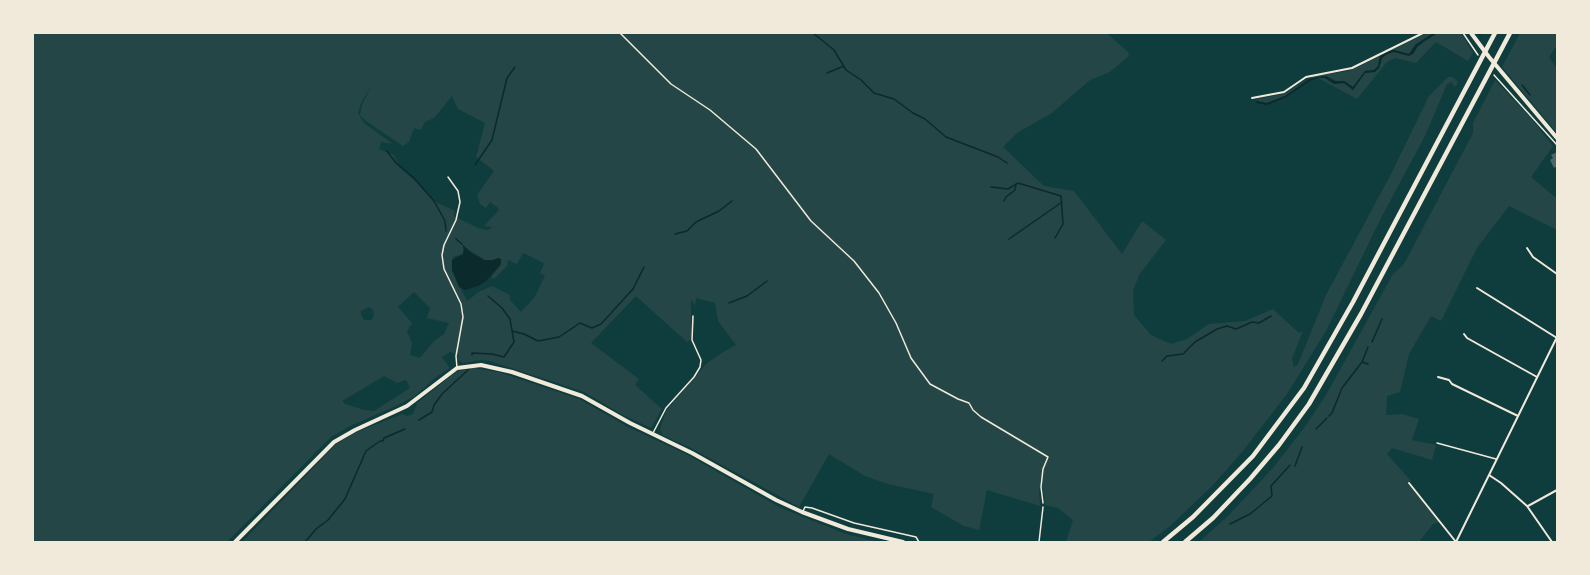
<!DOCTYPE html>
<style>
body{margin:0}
#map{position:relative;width:1590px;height:575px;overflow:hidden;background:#0f3d3e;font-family:Karla,sans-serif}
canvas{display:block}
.frame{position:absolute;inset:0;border:34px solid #f1e9da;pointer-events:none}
</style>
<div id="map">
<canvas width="1590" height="575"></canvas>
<div class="frame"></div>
</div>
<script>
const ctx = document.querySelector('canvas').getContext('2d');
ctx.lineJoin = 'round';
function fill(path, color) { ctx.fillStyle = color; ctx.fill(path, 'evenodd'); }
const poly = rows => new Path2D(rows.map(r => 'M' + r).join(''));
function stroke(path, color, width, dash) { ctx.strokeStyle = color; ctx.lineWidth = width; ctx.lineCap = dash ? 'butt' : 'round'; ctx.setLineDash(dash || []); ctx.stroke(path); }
const green = poly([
 [33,33,1107,33,1128,52,1129,56,1110,72,1090,80,1052,113,1017,133,1003,147,1044,186,1074,191,1122,254,1142,221,1166,240,1139,275,1133,291,1134,315,1151,335,1171,344,1187,339,1209,324,1245,321,1273,309,1299,333,1303,331,1292,358,1294,367,1298,364,1326,295,1391,174,1429,96,1448,77,1453,77,1458,82,1455,87,1451,82,1447,84,1425,136,1381,218,1326,331,1287,394,1243,451,1212,486,1170,526,1149,542,1066,542,1073,520,1058,508,1045,505,1043,488,1039,488,1040,506,987,490,979,530,964,526,931,507,934,494,888,484,865,476,829,454,799,507,691,448,662,435,660,429,666,411,706,364,723,352,736,345,718,321,715,303,696,298,695,306,691,299,691,339,687,342,636,296,591,343,639,379,635,385,662,409,651,428,625,416,584,392,490,361,481,360,463,363,457,359,459,355,450,352,442,357,450,368,436,377,415,396,396,406,350,426,331,437,227,542,33,542],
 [373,83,362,105,360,115,366,121,403,146,409,142,414,128,421,130,425,122,434,118,452,96,458,109,485,123,476,157,494,171,477,195,480,204,486,208,490,202,498,208,499,210,484,226,493,227,487,230,478,228,454,216,455,211,434,201,414,180,399,167,394,155,379,149,381,142,393,144,364,123,358,113,361,103],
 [463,246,485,260,493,260,501,265,491,277,494,279,507,266,508,260,517,264,523,253,542,262,544,264,540,273,545,276,534,298,521,312,510,300,510,295,492,286,480,291,467,301,452,270,453,257,463,254],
 [414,292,430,308,427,318,449,323,444,334,434,341,420,358,410,355,412,343,407,331,412,323,398,307],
 [369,307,373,310,374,316,371,320,364,320,361,315,361,311],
 [384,376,397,383,406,380,410,388,374,411,364,410,345,404,342,401],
 [1427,33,1433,33,1416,45,1412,53,1409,54,1394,50,1380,56,1378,66,1374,70,1365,71,1353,87,1344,81,1335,81,1326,76,1309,79,1285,96,1267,103,1262,104,1256,99,1284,94,1306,80,1315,76,1349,71],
 [1461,33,1473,53,1468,61,1436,42,1416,63,1395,58,1387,62,1357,99,1318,78,1325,78,1334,84,1344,83,1353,90,1365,73,1375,72,1379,68,1382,58,1387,54,1394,52,1413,54,1417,47,1436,34],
 [1520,33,1557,33,1557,45,1549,57,1557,69,1557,133,1502,67],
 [1495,80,1531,118,1553,146,1531,177,1555,197,1557,196,1557,230,1509,206,1477,248,1441,321,1431,316,1409,354,1400,392,1387,396,1386,415,1402,414,1419,419,1412,440,1436,445,1432,460,1392,448,1387,454,1411,481,1407,483,1439,522,1433,524,1419,542,1199,542,1229,515,1272,469,1304,428,1326,395,1393,274,1404,264,1473,133,1473,123],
 [473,368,498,372,579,399,630,428,686,454,781,508,846,534,878,542,242,542,336,444,357,432,402,414,407,416,413,414,417,403,452,375,459,371]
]);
const water = poly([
 [1433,33,1443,33,1436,34,1425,40,1417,47,1413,54,1409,56,1394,52,1387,54,1382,58,1379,68,1375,72,1365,73,1353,90,1344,83,1334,84,1325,78,1318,78,1310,81,1285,98,1267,105,1256,103,1257,101,1267,103,1285,96,1309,79,1318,77,1326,76,1335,81,1344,81,1353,87,1365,71,1374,70,1378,66,1380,56,1386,52,1394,50,1409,54,1415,45],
 [462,244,470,252,484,260,493,260,498,258,501,259,501,264,486,281,478,286,465,290,459,287,452,270,452,260,463,254,464,249]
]);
const stream = poly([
 [813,33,834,50,846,70,861,80,874,93,894,99,913,113,925,119,946,137,998,157,1007,163],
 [1479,33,1480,35],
 [827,73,844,66],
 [1522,85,1530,95],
 [387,151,396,163,414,178,434,201,445,221,446,231],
 [475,165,492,140,507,78,515,67],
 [1556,183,1557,182],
 [991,187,1008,189,1018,183,1061,196,1063,224,1055,238],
 [1004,201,1006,197,1015,190,1016,184],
 [675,234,687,231,696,222,719,211,732,201],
 [456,239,462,244],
 [1009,239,1062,202],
 [729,303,747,296,767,281],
 [512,331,524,334,538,341,559,337,580,323,592,328,601,324,633,289,644,267],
 [1372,342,1382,319],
 [472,355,472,353,492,354,504,357,514,342,510,319,502,308,488,296],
 [1162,361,1167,356,1183,354,1195,342,1217,329,1227,326,1236,329,1252,322,1259,323,1271,316],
 [1362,362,1368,364],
 [1329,416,1332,413,1342,388,1362,362,1368,347],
 [419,420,432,412,434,405,442,394,469,369],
 [1316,429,1327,418],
 [1295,466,1302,447],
 [1230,524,1250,514,1272,496,1271,486,1290,465],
 [305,542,316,529,328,520,345,499,366,451,380,441,383,441,384,438,405,429]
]);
const building = poly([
 [1557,152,1557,166,1554,168,1550,160,1553,158,1551,155]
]);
const path = poly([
 [620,33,671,84,710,110,756,149,811,221,854,261,879,293,896,323,911,358,930,384,958,399,969,403,973,410,981,417,1048,457,1043,469,1041,487,1043,503],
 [1463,33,1478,55],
 [1494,75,1557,145]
]);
const service = poly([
 [448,177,458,191,460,202,456,220,444,245,442,255,444,269,461,304,463,317,456,356,457,368],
 [653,433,666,408,694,377,700,367,701,360,692,340,693,316],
 [1437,443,1496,459],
 [803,511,805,507,812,508,854,523,916,537,919,542],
 [1039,542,1043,507]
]);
const minor = poly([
 [1252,98,1284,92,1306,77,1352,68,1423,33],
 [1527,248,1533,257,1557,274],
 [1477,288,1557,338],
 [1464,334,1467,338,1537,377],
 [1438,377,1449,380,1452,384,1518,416],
 [1489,475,1501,483,1527,506,1552,542],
 [1409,483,1456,542],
 [1528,506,1557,490],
 [1456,542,1557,337]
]);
const secondary = poly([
 [1471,33,1489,57,1557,138],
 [235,542,334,442,355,430,407,406,457,368,481,365,512,372,582,396,630,423,692,453,776,500,802,512,848,529,903,542]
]);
const motorway = poly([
 [1163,542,1193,517,1253,456,1304,388,1353,302,1495,33],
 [1185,542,1213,518,1250,479,1279,445,1309,404,1361,314,1510,33]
]);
fill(green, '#244646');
fill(water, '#0a2a2b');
stroke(stream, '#0a2a2b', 1.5);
fill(building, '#486865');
stroke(path, '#f1e9da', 1.5);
stroke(service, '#f1e9da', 1.5);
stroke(minor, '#f1e9da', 2);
stroke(secondary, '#f1e9da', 4);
stroke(motorway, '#f1e9da', 4.5);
</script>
